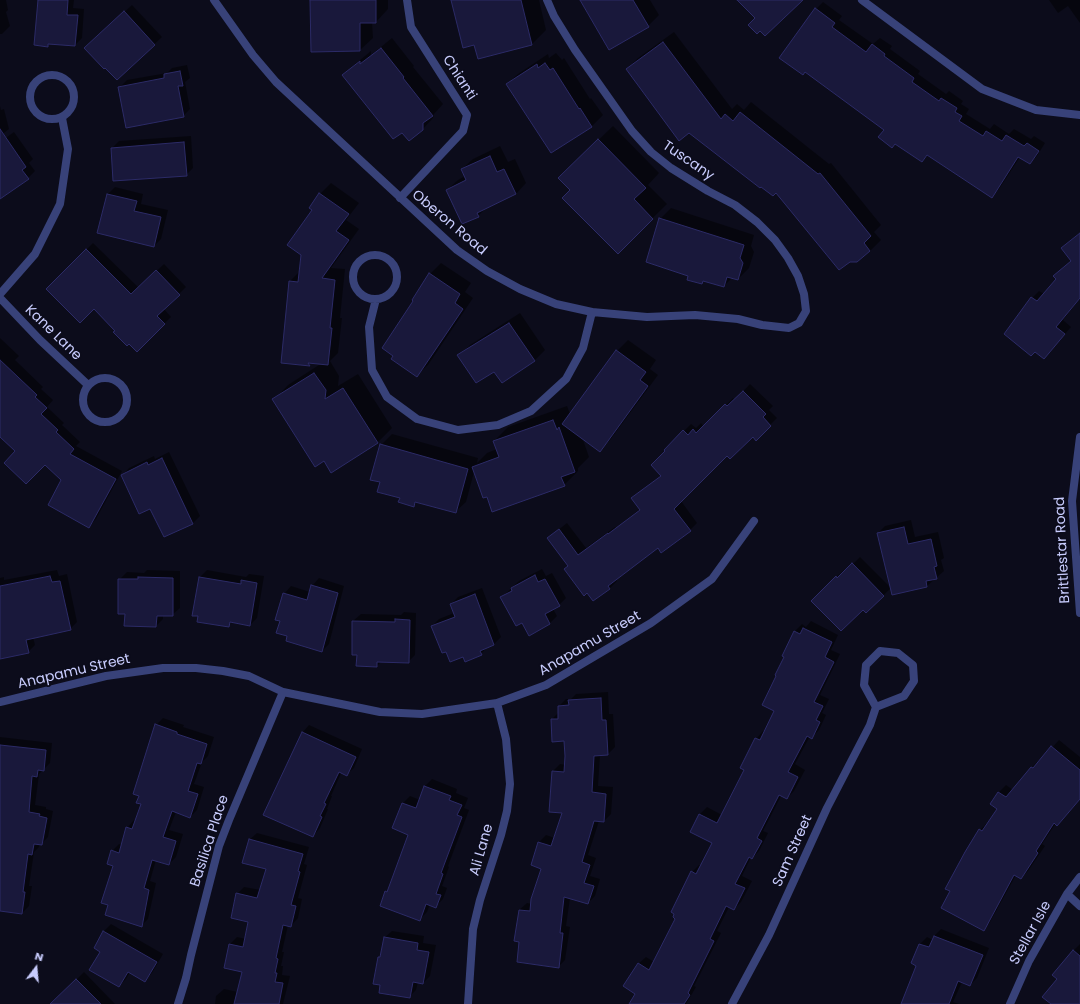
<!DOCTYPE html>
<style>
body{margin:0}
#map{position:relative;width:1080px;height:1004px;overflow:hidden;background:#0c0c1b;font-family:Poppins,sans-serif}
canvas{display:block}
.north{position:absolute;left:16px;top:948px;width:40px;height:40px;-webkit-text-stroke:3px #0c0c1b;paint-order:stroke;rotate:16deg;font-size:11px;font-weight:700;line-height:16px;text-align:center;color:#c8ccfd}
.north::after{content:'';display:block;margin:auto;width:14px;height:18px;background:#c8ccfd;clip-path:polygon(50% 0,100% 100%,50% 72%,0 100%)}
</style>
<div id="map">
<canvas width="1080" height="1004"></canvas>
<div class="north">N</div>
</div>
<script>
const ctx = document.querySelector('canvas').getContext('2d');
ctx.lineJoin = 'round';
function fill(path, color) { ctx.fillStyle = color; ctx.fill(path, 'evenodd'); }
const poly = rows => new Path2D(rows.map(r => 'M' + r).join(''));
function stroke(path, color, width, dash) { ctx.strokeStyle = color; ctx.lineWidth = width; ctx.lineCap = dash ? 'butt' : 'round'; ctx.setLineDash(dash || []); ctx.stroke(path); }
function write(font, color, halo, rows, align = 'center') {
  ctx.font = font + ' Poppins,sans-serif'; ctx.lineWidth = 3.5; ctx.setLineDash([]); ctx.textBaseline = 'middle'; ctx.strokeStyle = halo; ctx.fillStyle = color; for (const [text, x, y, turn = 0] of rows) {
    ctx.save(); ctx.translate(x, y); ctx.rotate((+turn || 0) * Math.PI / 180); ctx.textAlign = isNaN(turn) ? turn : align; if (halo) ctx.strokeText(text, 0, 0); ctx.fillText(text, 0, 0); ctx.restore();
  }
}
const shadow = poly([
 [0,0,6,0,8,10,6,12,10,26,2,34,0,34],
 [39,0,74,0,73,8,84,9,82,38,75,45,50,43,47,46],
 [311,0,388,0,388,9,376,22,372,22,373,38,360,50],
 [452,0,539,0,546,30,532,44,475,44],
 [581,0,650,0,659,15,648,26],
 [1049,0,1080,0,1080,23,1068,6,1058,13],
 [823,2,842,16,839,20,873,44,880,38,892,46,890,49,920,71,918,74,946,94,949,91,963,101,961,104,969,109,966,114,990,129,994,124,1009,134,1014,129,1031,139,1034,136,1045,143,1037,156,1030,163,1020,157,999,189,992,196,928,155,922,161,885,129,816,9],
 [132,5,162,37,117,79,93,41],
 [674,32,732,109,737,104,744,110,751,102,829,164,831,163,881,225,874,232,881,240,870,251,857,261,777,192,627,69,638,58],
 [392,38,414,66,413,67,443,104,434,114,433,118,422,130,402,131,343,75,354,65,371,51,371,55],
 [556,53,562,60,564,58,590,99,591,98,603,115,592,126,551,152,507,84,518,74,548,54,549,58],
 [187,65,190,78,185,82,190,109,183,116,120,87,127,80,167,73,172,68],
 [0,106,1,110,4,109,9,129,0,136],
 [613,126,659,173,648,185,667,204,618,252,571,190,559,178],
 [14,132,33,159,29,163,35,171,28,178,0,198,0,142],
 [191,136,193,168,186,175,112,148,119,141],
 [500,146,508,162,515,159,526,183,516,194,487,207,478,216,447,190,458,180,465,176,462,169,473,159],
 [331,183,359,203,346,220,359,229,331,268,345,269,340,318,342,318,338,353,330,361,339,376,338,386,358,374,392,428,377,443,324,460,274,400,288,385,322,363,312,362,309,365,282,362,290,281,300,271,313,210,310,207,320,194],
 [115,187,143,194,141,204,168,210,161,239,154,246,107,195],
 [671,208,754,235,751,246,754,252,749,268,738,279,732,278,724,286,704,280,701,283,689,275,660,219],
 [1080,233,1080,300,1079,299,1063,320,1071,327,1044,358,1035,351,1005,334,1032,298,1039,291,1044,294,1057,279,1054,276,1072,260,1070,242],
 [93,243,139,288,164,264,186,287,164,309,171,317,137,351,94,307,47,289],
 [441,263,471,283,465,292,473,298,428,365,417,375,415,301,413,300,430,274],
 [520,313,545,350,534,361,494,370,459,356,470,345],
 [0,338,19,356,15,360,43,387,41,389,53,400,47,407,64,423,62,425,80,442,76,446,122,471,96,519,89,526,62,480,45,463,17,451,0,436],
 [628,340,656,360,650,369,658,375,610,440,600,450,582,437,589,457,578,468,578,471,564,485,487,496,474,472,466,502,455,512,417,502,413,506,381,482,381,445,392,434,478,458,477,463,487,453,497,449,494,441,508,427,567,406,570,414,617,351],
 [750,384,773,406,769,410,777,418,756,439,753,435,727,454,681,501,697,523,690,530,658,547,615,579,617,581,610,588,594,600,565,569,569,565,548,538,567,523,586,548,615,527,616,528,640,509,632,499,662,475,666,451,665,450,691,424,696,428,701,423,704,427,733,398,735,400],
 [169,452,200,516,193,523,164,536,150,508,122,476,129,468,154,456,155,459],
 [911,520,915,537,938,532,944,558,941,560,944,571,927,586,878,533,885,526],
 [860,557,891,588,866,612,863,608,812,601,844,570,845,572],
 [542,569,546,576,552,573,566,598,559,605,553,609,557,616,550,623,522,621,501,598,519,581],
 [57,570,59,576,67,574,77,622,70,629,33,637,35,645,28,652,0,658,0,578,4,577,4,580],
 [147,570,180,571,180,608,172,615,163,615,163,619,156,626,126,613,119,580,127,572,144,573],
 [207,570,246,577,249,574,264,576,257,618,250,625,233,622,228,626,200,577],
 [319,578,344,586,329,644,322,651,289,635,281,621,284,594,291,586,310,592,312,586],
 [482,588,501,637,494,644,488,646,481,654,464,656,432,626,439,619,454,613,451,604,458,597],
 [404,612,416,613,415,655,408,662,381,662,377,666,358,654,353,621,361,614,401,615],
 [811,621,838,635,831,650,840,654,820,695,829,699,822,713,826,715,819,730,812,737,810,736,795,764,805,770,794,791,787,798,781,796,763,831,768,833,759,851,752,858,751,857,742,876,752,881,741,902,734,909,729,907,717,931,721,933,694,986,696,987,686,1004,631,1004,637,994,638,964,646,957,654,962,676,918,692,872,699,865,701,866,713,842,691,831,700,814,707,807,722,815,746,770,756,739,763,731,765,732,776,711,785,656,795,631,802,624,806,627],
 [608,692,609,714,613,714,615,747,608,754,600,755,598,786,613,787,611,814,604,821,599,821,588,855,596,858,590,876,600,879,595,896,588,903,570,898,566,926,570,927,565,960,558,967,521,941,519,910,527,903,532,904,542,868,532,865,539,842,546,835,555,838,563,812,553,771,560,764,566,765,565,740,552,719,559,712,559,706,566,699,571,699,576,694],
 [163,718,184,725,183,727,214,737,208,756,202,762,194,784,204,787,197,810,190,817,176,812,169,830,183,834,176,857,169,864,156,860,150,881,156,883,148,919,141,926,109,904,114,865,112,851,119,844,122,845,127,828,134,820,136,821,142,804,156,725],
 [309,725,362,749,354,768,346,775,341,773,331,796,332,796,327,809,328,809,320,828,313,836,302,733],
 [0,737,52,743,50,763,39,774,35,805,46,807,46,809,53,811,48,837,41,844,40,844,39,847,34,852,29,886,32,886,29,906,22,913,0,910],
 [1059,740,1080,757,1080,798,1064,818,1057,825,1056,823,1042,844,1045,846,1028,871,1021,878,1016,875,990,922,983,930,980,830,987,823,988,824,998,808,991,804,999,792,1006,785,1013,790,1032,767,1039,760,1040,761],
 [432,779,457,789,456,793,468,798,464,808,469,810,448,866,449,867,442,886,447,888,443,899,436,906,430,904,427,912,420,919,386,892,389,889,409,834,393,828,403,803,410,796,420,800,425,786],
 [257,833,309,847,304,864,307,865,298,898,302,899,298,918,291,926,288,925,282,952,284,952,281,966,283,966,282,975,290,976,283,1004,215,1004,216,996,224,989,238,992,243,971,230,944,237,937,246,939,250,921,237,894,244,887,261,890,267,869,249,840],
 [111,924,163,954,152,973,145,980,130,972,126,979,119,986,101,951,95,948,104,931],
 [941,929,989,948,977,978,970,985,962,982,953,1002,959,1004,902,1004,918,965,912,963,920,944,927,937,933,940,934,936],
 [392,931,424,936,423,943,436,945,430,976,423,983,418,982,416,990,409,997,381,984,379,957,381,955,384,938],
 [1080,944,1080,1004,1052,1004,1058,979,1073,951],
 [84,972,115,1004,59,1004,58,998]
]);
const building = poly([
 [38,0,68,0,67,15,78,15,75,46,48,44,48,47,34,45,38,0],
 [310,0,376,0,376,23,360,23,360,51,311,52,310,0],
 [451,0,521,0,532,45,478,59,474,45,463,48,451,0],
 [580,0,633,0,649,27,609,50,580,0],
 [737,0,803,0,765,36,760,31,757,34,748,25,755,18,737,0],
 [815,8,835,23,832,27,866,52,872,44,885,54,884,56,914,78,912,82,939,101,941,98,957,108,955,112,962,116,959,121,983,136,986,131,1002,141,1006,135,1024,146,1027,143,1039,151,1030,164,1018,157,992,198,927,155,922,162,895,144,892,148,878,137,884,130,805,72,803,75,779,58,815,8],
 [124,11,155,45,117,80,105,68,104,69,84,48,124,11],
 [663,42,721,119,725,114,733,121,740,112,818,174,820,173,871,236,864,243,870,251,857,262,850,262,839,270,776,193,773,196,761,187,760,188,689,133,679,141,626,69,663,42],
 [381,48,404,77,403,78,433,116,423,123,423,130,409,141,402,133,393,139,342,75,360,61,360,64,381,48],
 [545,63,550,70,553,68,579,109,580,108,592,127,551,153,506,84,537,64,538,68,545,63],
 [180,71,183,86,178,86,184,117,126,128,118,87,164,78,164,74,180,71],
 [0,129,26,167,22,170,29,179,0,199,0,129],
 [598,139,646,188,634,199,653,219,618,254,562,198,570,190,558,178,598,139],
 [184,142,187,176,113,181,111,148,184,142],
 [490,156,497,172,504,169,516,194,477,213,479,217,462,224,446,190,466,180,461,169,490,156],
 [319,193,349,214,336,231,349,240,322,278,335,280,330,328,332,328,328,365,308,363,310,366,281,363,289,281,298,282,301,255,287,245,312,210,309,208,319,193],
 [107,194,137,201,134,211,161,217,154,247,97,233,107,194],
 [659,218,744,245,740,258,743,263,738,280,727,277,724,287,703,281,702,284,687,280,688,276,646,262,659,218],
 [1080,233,1080,298,1056,327,1065,334,1044,359,1035,352,1031,356,1004,334,1031,297,1037,301,1056,279,1053,276,1071,261,1061,248,1080,233],
 [86,249,131,294,156,270,180,295,157,316,165,324,137,352,129,344,127,346,113,332,115,331,94,309,80,323,46,289,86,249],
 [429,273,460,294,455,303,463,309,417,377,391,359,393,356,382,348,413,301,412,300,429,273],
 [509,323,535,361,502,383,494,372,476,383,457,355,509,323],
 [616,350,646,372,640,380,648,386,600,452,562,424,616,350],
 [0,360,37,395,35,397,47,408,41,414,58,430,56,432,74,449,70,454,116,479,89,528,48,505,61,480,45,465,26,484,4,463,15,451,0,437,0,360],
 [314,373,326,390,325,399,343,388,378,443,331,473,324,461,315,467,272,399,314,373],
 [743,391,766,414,763,417,771,426,756,441,753,437,730,459,727,456,674,509,691,531,661,553,658,548,608,586,610,589,593,601,587,593,584,596,564,569,568,566,547,538,559,529,578,555,608,533,608,534,640,510,631,498,661,476,651,465,665,451,664,450,683,430,688,435,693,429,696,433,725,404,727,406,743,391],
 [553,420,557,430,559,427,575,472,561,477,565,486,492,512,487,497,483,498,472,467,499,457,493,441,553,420],
 [380,444,468,469,456,513,415,502,414,507,398,502,400,498,377,492,380,482,370,480,380,444],
 [162,458,193,524,164,537,150,509,139,514,121,475,147,462,148,465,162,458],
 [904,527,908,544,931,539,937,566,934,567,937,579,926,581,927,587,892,595,877,533,904,527],
 [852,563,884,596,866,613,863,610,841,631,811,601,836,576,837,578,852,563],
 [535,575,538,582,545,579,560,606,545,614,550,624,529,636,522,623,516,626,500,597,512,591,511,588,535,575],
 [50,576,52,582,60,581,71,630,26,640,29,653,0,659,0,586,50,576],
 [138,577,173,578,173,616,157,616,156,627,124,626,125,614,118,614,118,579,138,579,138,577],
 [199,577,241,584,241,580,257,583,250,626,230,622,229,627,197,622,198,616,192,616,199,577],
 [311,585,338,593,322,652,286,641,287,636,276,633,280,621,275,620,283,593,307,600,311,585],
 [475,594,494,645,480,651,482,655,465,662,463,657,450,662,446,652,442,653,431,626,455,617,450,604,475,594],
 [395,619,410,620,409,663,377,662,377,667,356,666,357,655,352,655,352,621,395,622,395,619],
 [803,628,832,642,825,657,834,662,814,702,823,706,816,720,820,722,812,739,807,736,788,772,798,777,787,799,779,795,757,838,762,841,752,859,749,857,735,884,745,888,734,910,726,906,710,939,714,941,688,993,690,995,684,1004,629,1004,635,994,623,986,638,963,649,970,675,919,673,917,674,914,671,912,691,871,696,874,712,843,690,832,699,814,717,823,744,770,740,768,755,738,760,740,774,711,762,705,776,676,775,675,784,657,782,656,794,631,800,634,803,628],
 [601,698,602,720,606,720,608,755,594,756,592,792,606,794,604,822,594,821,582,862,590,865,584,883,594,886,588,904,564,897,560,933,563,933,559,968,517,962,519,942,514,941,519,910,530,911,531,899,541,869,531,865,538,842,551,846,562,813,549,812,552,771,564,772,565,756,564,741,552,742,551,719,558,719,558,706,569,705,568,700,601,698],
 [155,724,177,732,177,734,207,744,201,764,197,763,188,791,198,794,190,818,172,811,163,837,176,841,169,865,152,860,144,888,149,890,142,927,105,915,108,905,101,903,113,866,107,864,111,850,119,853,126,827,132,829,141,804,136,803,139,796,133,794,155,724],
 [302,732,356,757,347,776,339,772,324,803,326,804,320,816,322,817,313,837,263,815,302,732],
 [0,745,46,750,44,771,38,770,37,777,32,776,29,812,40,814,39,816,47,818,42,845,34,844,32,855,28,854,23,892,25,892,22,914,0,911,0,745],
 [1051,746,1080,770,1080,799,1057,826,1054,823,1036,851,1038,853,1021,879,1014,875,984,931,941,908,950,891,945,889,965,852,979,829,982,831,997,809,990,804,998,792,1006,797,1031,767,1033,768,1051,746],
 [424,786,451,796,449,800,462,805,457,815,462,817,441,873,443,874,436,894,441,895,436,908,426,904,420,921,380,906,385,891,387,892,408,835,392,828,402,803,416,808,424,786],
 [249,839,303,854,298,871,300,872,291,905,296,906,291,927,283,925,276,958,278,959,275,973,277,973,275,982,283,983,279,1004,234,1004,242,972,224,968,229,944,243,947,248,922,231,918,236,893,257,898,266,869,242,863,249,839],
 [103,931,157,962,145,982,128,972,119,987,89,970,100,952,94,948,103,931],
 [934,936,983,955,970,986,958,981,949,1004,901,1004,916,966,911,963,919,944,929,947,934,936],
 [384,937,418,943,417,950,429,952,423,984,413,982,410,998,379,993,380,985,373,984,378,957,380,957,384,937],
 [1073,950,1080,956,1080,1004,1051,1004,1042,997,1057,979,1052,975,1073,950],
 [76,979,101,1004,50,1004,76,979]
]);
const minor = poly([
 [214,0,253,55,276,82,457,250,487,271,520,289,556,304,592,312,647,317,695,315,738,319,762,325,789,328,799,323,806,311,804,294,798,276,788,258,775,240,757,222,735,205,708,191,671,168,651,152,632,131,575,50,554,16,547,0],
 [862,0,982,89,1036,110,1080,115],
 '30 97a22 22 0 1 1 44 0a22 22 0 1 1-44 0Z',
 [400,198,463,131,467,115,411,27,407,0],
 '353 277a22 22 0 1 1 44 0a22 22 0 1 1-44 0Z',
 [0,294,35,254,60,204,68,149,62,118],
 [0,298,40,340,88,385],
 [376,299,369,327,372,370,387,397,417,419,458,430,498,425,531,411,566,379,583,348,592,312],
 '83 400a22 22 0 1 1 44 0a22 22 0 1 1-44 0Z',
 [1080,437,1072,501,1080,613],
 [0,702,106,676,163,668,196,668,223,671,249,676,283,692,380,712,422,714,497,703,546,685,651,623,712,579,754,521],
 [1067,894,1080,906],
 [178,1004,186,978,191,955,219,846,229,820,283,692],
 [468,1004,473,929,480,900,501,835,507,811,510,784,506,739,497,703],
 [732,1004,769,935,827,808,870,725,876,707,864,685,866,665,880,651,898,653,913,665,914,681,904,696,876,707],
 [1010,1004,1029,961,1067,894,1080,877]
]);
const streetNames = [
 ["Chianti",459,78,57],
 ["Tuscany",688,161,34],
 ["Oberon Road",449,223,40],
 ["Kane Lane",53,333,44],
 ["Brittlestar Road",1063,550,-93],
 ["Anapamu Street",590,644,-30],
 ["Anapamu Street",74,672,-13],
 ["Basilica Place",210,841,-72],
 ["Ali Lane",482,850,-74],
 ["Sam Street",793,851,-66],
 ["Stellar Isle",1031,933,-61]
];
fill(shadow, '#0007');
fill(building, '#19183b');
stroke(building, '#2c2b67', 1);
stroke(minor, '#384279', 8);
write('14px', '#c8ccfd', '#0c0c1b', streetNames);
</script>
